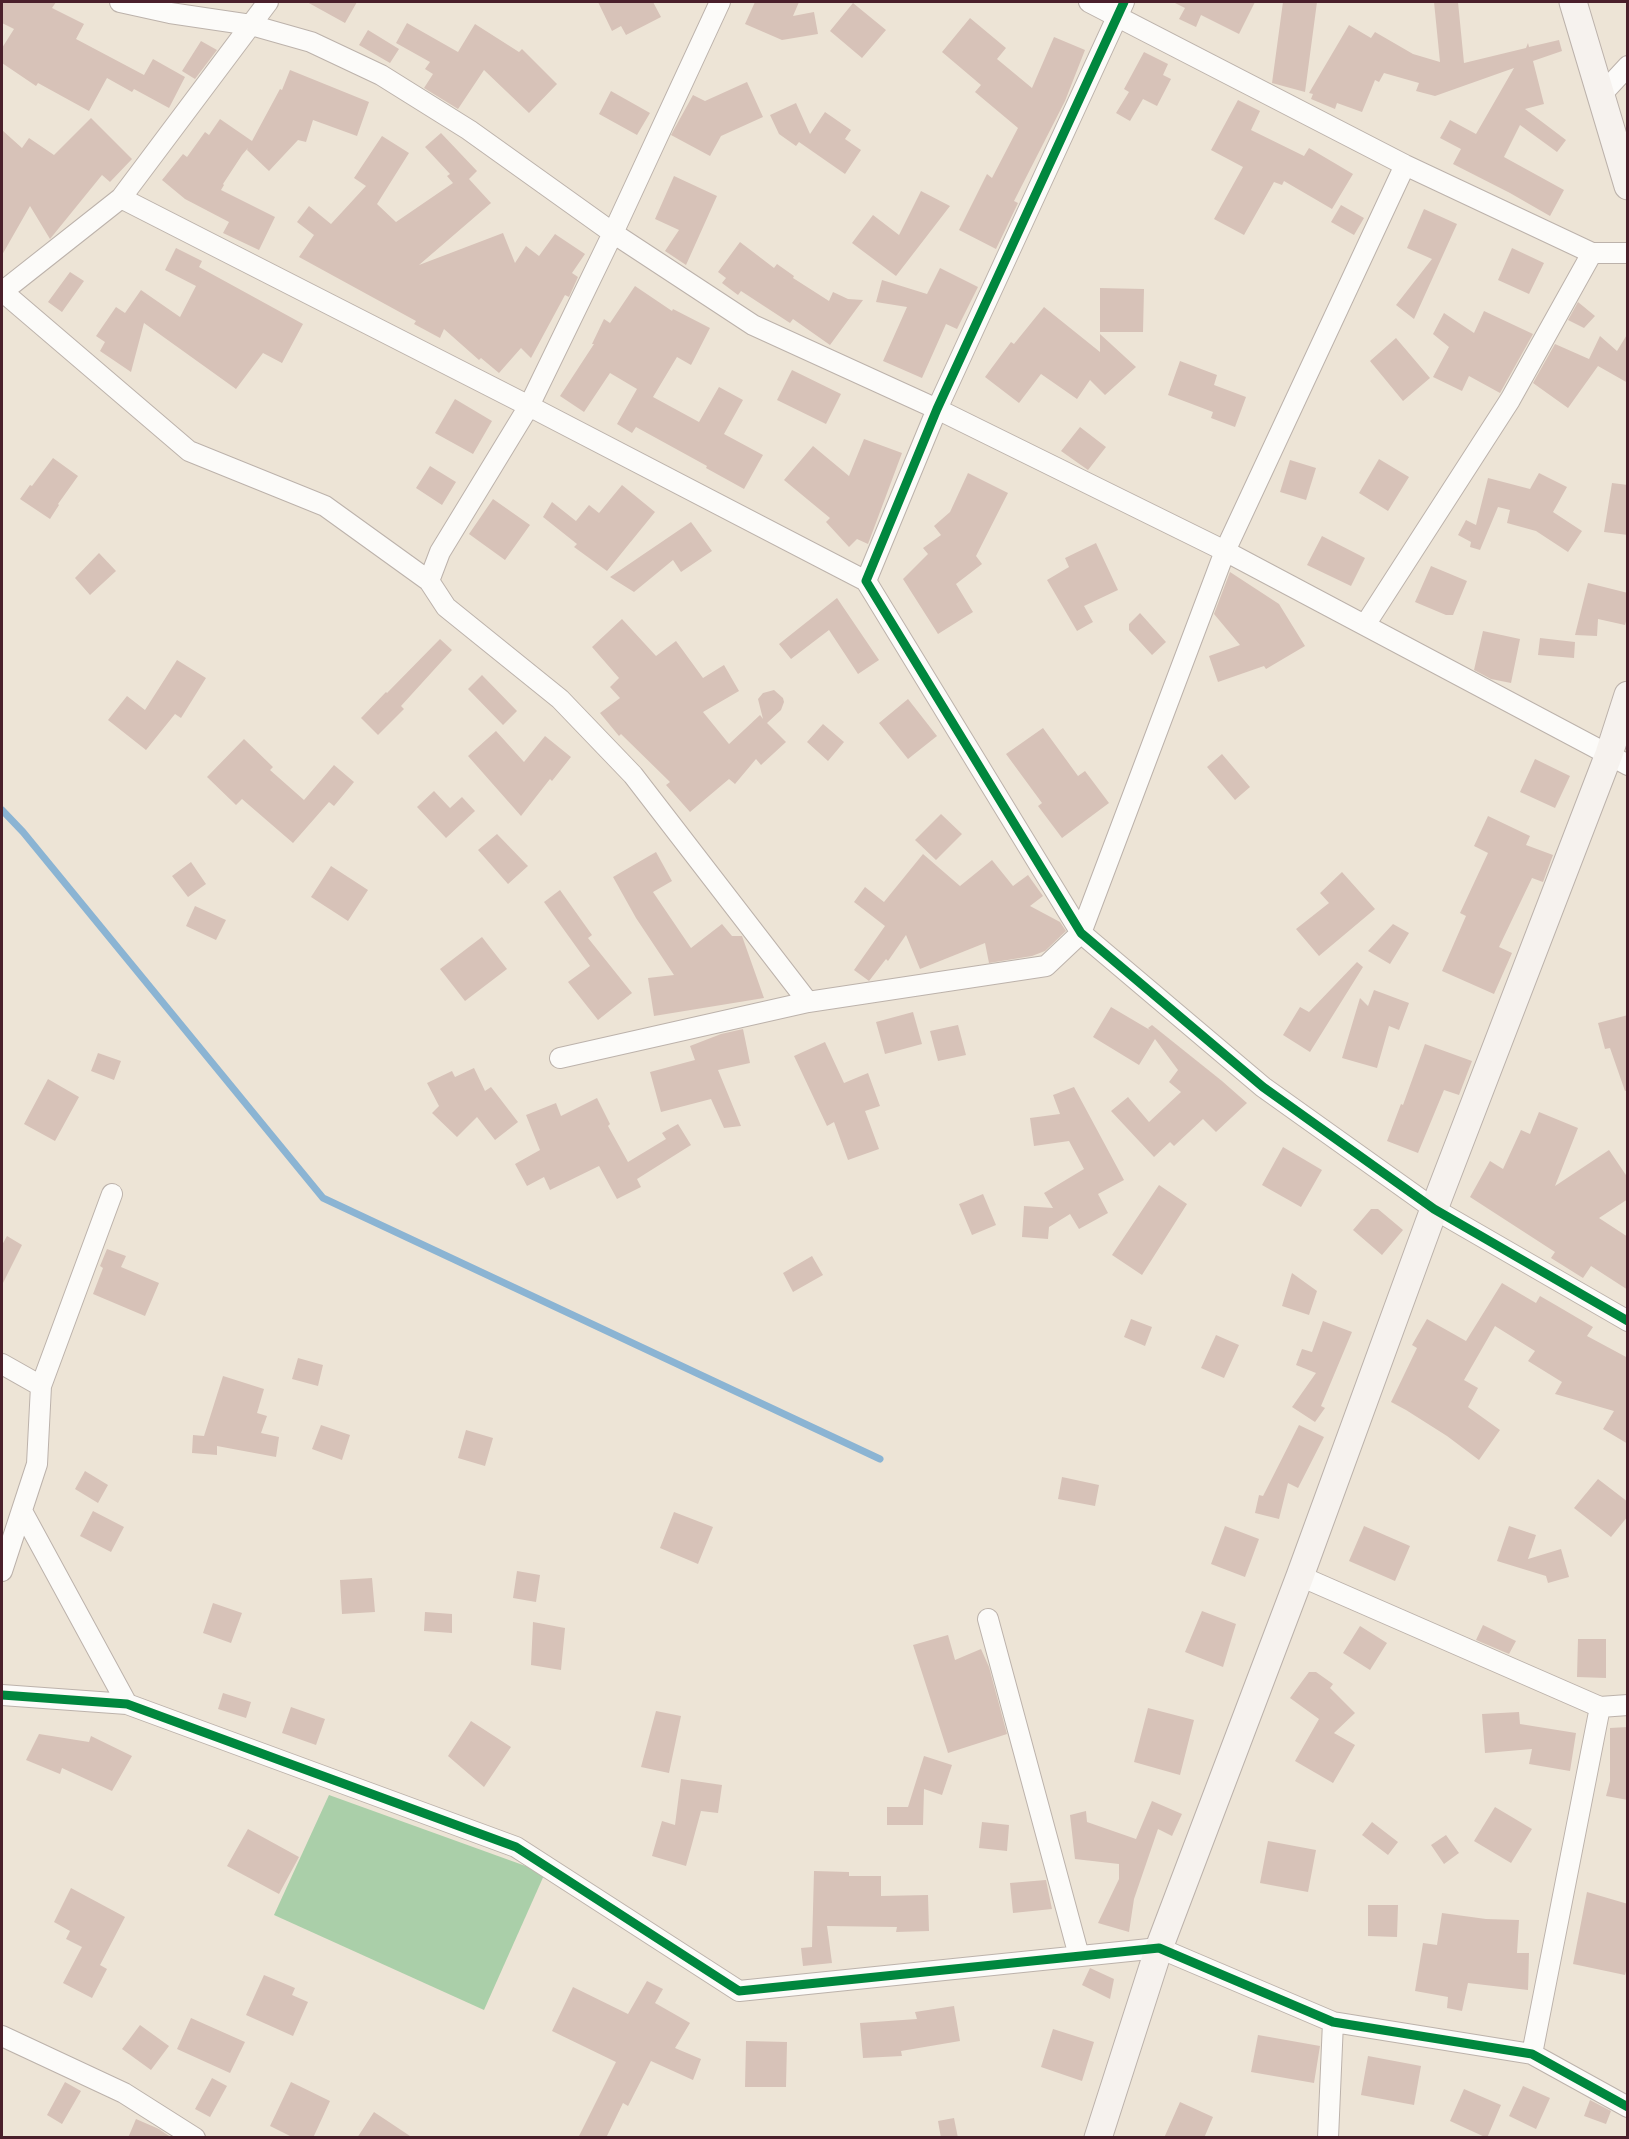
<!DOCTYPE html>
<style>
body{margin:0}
#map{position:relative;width:1629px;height:2139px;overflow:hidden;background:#ede4d6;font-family:Delius,sans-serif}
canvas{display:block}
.frame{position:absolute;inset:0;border:3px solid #4a1f2b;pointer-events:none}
</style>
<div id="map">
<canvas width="1629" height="2139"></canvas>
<div class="frame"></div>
</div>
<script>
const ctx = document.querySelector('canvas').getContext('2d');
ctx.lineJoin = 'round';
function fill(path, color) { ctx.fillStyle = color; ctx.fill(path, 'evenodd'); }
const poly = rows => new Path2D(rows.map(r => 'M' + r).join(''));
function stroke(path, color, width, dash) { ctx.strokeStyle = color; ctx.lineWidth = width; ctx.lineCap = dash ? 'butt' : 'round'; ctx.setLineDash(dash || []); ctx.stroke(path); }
const forest = poly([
 [329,1795,545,1873,484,2010,274,1915]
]);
const stream = poly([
 [2,810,23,832,323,1198,880,1459]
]);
const building = poly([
 [2,2,56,2,52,8,84,24,76,39,144,75,153,59,185,77,169,108,134,89,132,92,107,78,89,111,38,83,36,86,2,63,2,48,14,29,2,23],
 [307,2,357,2,345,23],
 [598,2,653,2,661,17,626,35,621,26,612,31],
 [755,2,799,2,793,16,814,12,818,34,782,40,745,24],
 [1173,2,1255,2,1239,34,1201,15,1196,27,1179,19,1185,8],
 [1283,2,1317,2,1305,92,1272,83],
 [1434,2,1458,2,1464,63,1526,48,1528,43,1529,47,1559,40,1562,51,1533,61,1544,104,1525,109,1566,140,1557,152,1520,125,1504,157,1564,190,1550,216,1510,193,1453,164,1461,149,1440,138,1450,120,1476,134,1514,68,1435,96,1416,91,1419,83,1384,73,1379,82,1375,80,1362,112,1337,103,1335,109,1311,99,1313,94,1309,93,1349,25,1371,38,1375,32,1413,54,1440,62],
 [853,3,886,30,862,58,830,31],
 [970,18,1006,48,997,59,1032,88,1054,37,1085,50,1065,101,1014,201,1018,203,996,249,959,230,987,174,992,178,1018,128,975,92,981,85,942,52],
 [407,23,458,52,475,24,519,52,522,49,557,84,529,113,484,70,458,109,424,88,433,74,425,69,430,62,396,43],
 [368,30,399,49,390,63,359,45],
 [201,41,217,50,195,79,182,71],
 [1144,52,1168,64,1163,75,1171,79,1157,106,1143,99,1130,121,1116,113,1129,92,1124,89],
 [290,70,369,102,357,136,313,120,306,142,298,140,269,171,247,150,248,148,242,155,223,184,224,185,221,190,275,217,259,250,223,233,229,222,185,199,162,180,183,154,187,157,205,132,209,135,220,119,252,141,280,89,282,90],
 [747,82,763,117,721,136,710,156,671,135,693,95,705,101],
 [611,91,650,113,637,135,599,114],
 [1238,100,1260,111,1251,130,1304,156,1309,148,1353,174,1332,209,1284,181,1282,185,1274,182,1244,235,1214,219,1243,167,1211,150],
 [796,103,810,134,825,112,851,130,845,139,861,150,845,174,799,142,796,146,779,134,770,115],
 [91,118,132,159,110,182,102,175,50,239,30,206,2,255,2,130,22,148,29,138,54,155],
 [441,133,477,171,469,179,491,203,419,265,503,233,515,263,526,246,539,256,555,234,585,254,572,273,578,277,569,297,565,295,531,358,521,348,499,373,481,358,479,360,444,329,440,338,414,324,416,321,299,257,314,235,297,222,309,206,331,224,366,186,354,178,382,136,409,153,377,204,396,222,453,183,447,176,450,174,425,147],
 [674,176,717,196,686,265,665,251,679,230,655,219],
 [921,191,950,206,896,276,852,243,873,215,899,235],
 [1341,205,1364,218,1354,235,1331,222],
 [1424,209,1457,224,1414,319,1396,305,1432,259,1407,248],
 [740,242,774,268,777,264,794,276,793,278,829,301,833,292,848,299,863,300,830,345,793,319,790,323,741,291,738,295,722,283,726,278,718,272],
 [176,248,202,261,199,267,303,324,282,363,263,353,236,389,144,323,131,372,100,351,105,342,96,336,116,307,125,313,141,290,180,317,196,286,165,270],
 [1512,248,1544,263,1529,294,1498,280],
 [940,268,978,287,957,329,946,324,922,378,883,361,907,307,876,302,882,280,927,294],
 [70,272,84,281,62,312,48,302],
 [635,286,672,311,673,309,710,328,691,365,677,357,653,397,699,422,719,387,743,400,724,434,763,455,744,489,706,468,707,466,636,427,632,433,617,424,637,389,610,373,584,412,560,396,594,344,592,344,604,319,610,323],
 [1100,288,1144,289,1143,332,1100,332],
 [1578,302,1595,316,1584,328,1568,320],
 [1044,307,1100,352,1100,334,1136,367,1105,395,1090,380,1077,399,1041,374,1019,403,985,377,1011,342,1014,344],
 [1484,311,1533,334,1500,393,1469,376,1462,391,1433,377,1449,347,1433,334,1444,313,1474,333],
 [1628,333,1628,383,1598,366,1568,408,1533,383,1555,344,1589,359,1600,336,1617,351],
 [1396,338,1430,378,1403,401,1370,361],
 [1180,361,1217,375,1214,385,1246,397,1235,427,1211,418,1213,412,1168,395],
 [792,370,841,394,826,424,777,400],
 [455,399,492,421,473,454,435,433],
 [1080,427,1106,447,1088,470,1061,451],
 [864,439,902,453,868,544,857,539,849,547,826,522,830,518,784,480,813,446,849,476],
 [53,458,78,476,58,504,59,505,50,519,20,499,30,485,32,486],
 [1379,459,1409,477,1388,511,1359,493],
 [1290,460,1316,468,1306,500,1280,492],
 [430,466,456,482,442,505,416,488],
 [968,473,1008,493,976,556,982,564,956,584,973,612,938,634,903,579,928,554,923,548,941,535,934,526,950,512],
 [1539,473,1567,487,1553,512,1582,531,1568,552,1536,531,1507,523,1510,510,1498,507,1480,550,1470,547,1471,542,1458,535,1466,520,1476,525,1488,478,1530,489],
 [1612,483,1628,485,1628,535,1604,532],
 [622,485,655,512,607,571,574,547,577,544,543,517,552,502,576,521,589,505,599,513],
 [493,499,530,525,505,560,469,534],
 [691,522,712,551,681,572,673,560,634,592,610,577],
 [1322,536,1365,558,1351,586,1307,565],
 [1096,543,1118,590,1084,606,1093,622,1077,631,1047,580,1069,567,1065,558],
 [99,553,116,571,90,595,75,578],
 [1431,566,1467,581,1453,615,1446,615,1415,602],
 [1230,572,1279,604,1305,646,1266,669,1264,666,1218,682,1209,656,1240,645,1214,614],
 [1588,583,1628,593,1628,614,1625,625,1598,619,1597,636,1575,635],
 [837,598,879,660,858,674,829,630,791,659,779,644],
 [1140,613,1166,642,1152,655,1129,630,1129,624],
 [622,619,656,656,676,641,703,678,724,665,739,691,703,712,729,744,760,715,763,719,758,699,763,693,774,690,783,698,784,702,781,710,767,723,786,742,761,765,756,759,735,784,729,779,690,812,666,785,670,782,621,734,619,736,600,713,620,698,610,687,619,678,592,647],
 [1483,631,1520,639,1511,683,1491,679,1474,670],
 [1540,638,1575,642,1574,658,1538,655],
 [440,639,452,650,401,706,404,709,378,735,361,718,386,692,387,693],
 [177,660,206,678,181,718,175,714,146,750,108,720,127,696,145,710],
 [482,675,517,711,503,725,468,689],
 [908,699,937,736,908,759,879,723],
 [823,724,844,742,828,761,807,742],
 [1043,728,1078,776,1085,771,1109,803,1062,838,1038,806,1042,803,1006,754],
 [496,731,524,762,545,736,571,757,552,781,550,779,521,816,468,756],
 [244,739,273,767,270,770,304,800,334,765,354,782,334,806,329,802,293,843,242,799,236,805,207,777],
 [1222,754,1250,787,1235,800,1207,767],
 [1535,759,1570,776,1555,808,1520,792],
 [434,791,450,808,462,797,475,811,446,838,417,807],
 [941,814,962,834,936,860,915,840],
 [1488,816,1530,836,1526,845,1553,855,1543,882,1532,878,1499,947,1512,953,1494,994,1442,971,1466,916,1460,913,1488,853,1474,846],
 [497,834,528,866,508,884,478,850],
 [656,852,672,881,653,892,691,948,722,924,732,936,742,936,764,998,654,1016,648,978,674,975,636,918,613,877],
 [923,854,960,886,992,860,1013,886,1028,875,1043,896,1030,906,1060,922,1066,931,1045,951,1032,956,989,963,985,943,920,969,906,935,888,961,886,959,869,981,854,970,885,926,854,902,865,887,884,902],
 [191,862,206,884,188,897,172,876],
 [331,866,368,890,348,921,311,897],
 [1342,872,1375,909,1319,956,1296,929,1329,903,1320,893],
 [560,890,592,935,588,938,632,993,598,1020,568,982,590,966,544,902],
 [195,906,226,920,216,940,186,926],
 [1393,924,1409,933,1390,964,1368,951],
 [482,937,507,969,465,1001,440,969],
 [1357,962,1363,967,1310,1052,1283,1035,1300,1007,1309,1012],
 [1374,990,1409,1003,1399,1030,1389,1026,1377,1068,1342,1058,1360,998,1368,1006],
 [1111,1007,1150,1030,1148,1028,1152,1025,1222,1081,1247,1103,1216,1132,1203,1119,1174,1146,1170,1142,1154,1157,1111,1111,1128,1097,1149,1122,1181,1092,1169,1082,1178,1070,1155,1039,1139,1065,1093,1037],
 [913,1012,922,1044,885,1054,876,1022],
 [1628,1015,1628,1090,1625,1091,1610,1048,1605,1049,1598,1023],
 [958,1025,966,1055,938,1061,930,1031],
 [743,1029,750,1063,718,1070,741,1126,724,1128,711,1099,661,1112,650,1072,695,1060,690,1046,721,1034],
 [825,1042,844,1083,868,1073,880,1106,865,1111,879,1149,848,1160,834,1122,827,1126,794,1056],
 [1425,1044,1472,1061,1459,1095,1444,1090,1418,1153,1387,1141,1401,1104,1403,1105],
 [98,1053,121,1061,114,1080,91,1071],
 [474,1068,485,1091,491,1087,518,1122,495,1140,477,1117,457,1137,432,1113,439,1106,427,1083,452,1071,455,1077],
 [48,1079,79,1097,55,1141,24,1124],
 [1074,1087,1124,1180,1098,1194,1108,1213,1079,1229,1070,1214,1049,1227,1048,1239,1022,1237,1024,1206,1053,1208,1044,1193,1084,1169,1069,1141,1034,1146,1030,1118,1060,1114,1053,1095],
 [597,1098,610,1124,608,1126,628,1162,666,1139,662,1133,678,1124,691,1145,637,1179,641,1187,617,1199,599,1166,550,1190,544,1177,527,1186,515,1164,540,1150,526,1115,556,1103,561,1116],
 [1539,1112,1578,1128,1555,1186,1609,1150,1628,1178,1628,1199,1599,1218,1628,1237,1628,1290,1591,1266,1583,1278,1551,1258,1555,1252,1470,1197,1490,1161,1503,1169,1521,1130,1530,1134],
 [1283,1147,1322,1170,1301,1207,1262,1185],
 [1159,1185,1187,1204,1142,1275,1112,1255],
 [983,1194,996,1225,972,1235,959,1204],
 [1371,1209,1378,1209,1403,1230,1382,1255,1353,1230],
 [7,1236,22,1245,2,1285,2,1245],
 [107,1249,126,1256,121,1267,159,1283,145,1316,93,1294,103,1268,100,1266],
 [812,1256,823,1275,793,1292,783,1273],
 [1292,1273,1317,1291,1309,1315,1282,1306],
 [1502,1283,1536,1303,1540,1296,1559,1307,1593,1327,1587,1336,1628,1358,1628,1444,1603,1429,1614,1411,1555,1394,1562,1382,1528,1361,1535,1351,1495,1326,1464,1380,1478,1388,1468,1407,1500,1430,1479,1460,1447,1436,1406,1410,1391,1402,1417,1348,1412,1345,1427,1319,1466,1341],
 [1131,1319,1152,1327,1145,1346,1124,1337],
 [1323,1321,1352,1332,1321,1406,1325,1408,1315,1422,1292,1407,1316,1373,1296,1365,1302,1349,1312,1352],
 [1216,1335,1239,1345,1224,1378,1201,1368],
 [298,1358,323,1365,318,1386,292,1379],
 [223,1376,264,1389,257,1413,267,1416,261,1433,279,1437,276,1457,217,1446,217,1455,192,1453,193,1435,204,1436],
 [321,1425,350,1435,342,1460,312,1449],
 [1299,1425,1324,1437,1298,1488,1288,1483,1279,1519,1255,1513,1259,1495,1263,1496],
 [466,1430,493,1438,485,1466,458,1458],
 [85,1471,108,1485,98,1503,75,1489],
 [1062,1477,1099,1485,1095,1506,1058,1499],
 [1598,1479,1628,1502,1628,1516,1611,1537,1574,1508],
 [93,1511,124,1527,111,1552,80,1536],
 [674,1512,713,1527,698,1564,660,1548],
 [1225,1526,1259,1539,1245,1577,1211,1564],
 [1364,1526,1410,1546,1395,1581,1349,1561],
 [1509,1526,1536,1535,1528,1559,1561,1549,1569,1577,1548,1583,1546,1576,1497,1561],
 [517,1571,540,1575,536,1602,513,1598],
 [372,1578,375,1612,342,1614,340,1580],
 [213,1603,242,1613,231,1643,203,1633],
 [1202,1611,1236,1624,1223,1667,1185,1652],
 [425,1612,452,1614,452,1633,424,1631],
 [533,1622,565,1628,561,1670,531,1665],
 [1483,1625,1516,1641,1509,1654,1476,1640],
 [1360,1626,1387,1643,1370,1670,1343,1653],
 [948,1635,955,1660,981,1649,989,1667,1007,1734,948,1753,913,1645],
 [1578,1639,1606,1639,1606,1678,1577,1677],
 [1309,1672,1316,1672,1333,1684,1330,1688,1355,1713,1334,1733,1355,1745,1333,1783,1295,1761,1319,1719,1290,1698],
 [223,1693,251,1702,246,1718,218,1709],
 [291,1707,325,1719,316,1745,282,1733],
 [1148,1708,1194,1720,1180,1775,1134,1762],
 [656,1711,681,1716,669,1773,641,1767],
 [1519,1712,1520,1724,1576,1733,1570,1771,1529,1764,1532,1749,1485,1753,1482,1714],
 [471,1721,511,1747,484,1787,448,1756],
 [1628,1727,1628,1800,1606,1796,1610,1781,1610,1728],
 [39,1734,89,1742,91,1736,132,1756,112,1791,62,1768,60,1774,26,1760],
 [924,1756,952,1765,942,1795,924,1789,923,1825,887,1825,887,1807,908,1807],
 [681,1779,722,1785,718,1813,701,1811,686,1866,652,1856,662,1821,675,1825],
 [1152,1801,1182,1814,1172,1836,1158,1829,1134,1899,1129,1932,1098,1923,1119,1879,1119,1864,1075,1859,1070,1815,1086,1811,1087,1822,1136,1839],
 [1495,1807,1532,1829,1511,1863,1474,1841],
 [982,1822,1009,1825,1007,1851,979,1848],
 [1372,1822,1398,1842,1388,1855,1362,1835],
 [248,1829,299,1857,279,1894,227,1866],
 [1446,1835,1459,1853,1444,1864,1431,1845],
 [1268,1841,1316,1850,1308,1892,1260,1883],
 [814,1871,849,1872,849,1876,881,1876,881,1896,928,1895,929,1931,896,1932,897,1927,827,1926,832,1963,803,1966,801,1948,812,1947],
 [1046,1880,1052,1909,1013,1913,1010,1883],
 [71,1888,125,1917,100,1965,107,1969,92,1998,63,1983,82,1947,66,1939,70,1931,54,1922],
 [1587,1892,1628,1904,1628,1963,1625,1975,1573,1964],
 [1368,1905,1398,1905,1397,1937,1368,1936],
 [1442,1913,1486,1919,1519,1920,1517,1953,1529,1953,1528,1990,1468,1983,1462,2011,1447,2008,1448,1997,1415,1991,1423,1943,1437,1945],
 [1090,1968,1114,1979,1110,1999,1082,1985],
 [264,1975,295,1988,292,1995,308,2002,293,2036,246,2015],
 [647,1981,663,1989,655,2003,690,2023,675,2048,701,2059,693,2080,651,2061,628,2106,623,2103,606,2138,578,2138,616,2062,552,2031,573,1987,628,2014],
 [954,2006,960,2041,901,2051,902,2056,863,2058,860,2023,917,2019,915,2012],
 [191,2018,245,2042,230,2073,177,2049],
 [140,2025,169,2046,151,2070,122,2049],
 [1053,2029,1094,2042,1082,2081,1041,2067],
 [1258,2035,1320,2046,1314,2083,1251,2072],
 [746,2041,787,2042,786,2087,745,2087],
 [1368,2056,1421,2066,1414,2105,1361,2095],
 [212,2078,227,2086,210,2117,195,2109],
 [65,2082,81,2091,62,2124,47,2115],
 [291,2082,330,2101,313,2138,294,2138,270,2126],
 [1523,2086,1550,2098,1536,2129,1509,2116],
 [1464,2089,1501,2105,1487,2138,1450,2121],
 [1590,2100,1611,2111,1606,2124,1584,2116],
 [1180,2102,1213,2117,1204,2138,1164,2138],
 [374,2112,413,2138,357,2138],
 [954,2118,958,2138,941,2138,938,2121],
 [136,2119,159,2129,172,2138,128,2138]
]);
const street = poly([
 [120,2,170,13,251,25,311,42,381,75,469,130,613,233,753,325,937,409,1225,551,1628,765],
 [720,2,613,233,529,406,440,552,429,581,446,607,560,699,633,775,808,1002],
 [1089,2,1405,165,1592,253,1628,253],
 [1124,2,937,409,866,581,1081,933,1263,1087,1434,1209,1628,1321],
 [1601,95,1628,66],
 [121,198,529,406,866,581],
 [2,291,189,451,325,506,429,581],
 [2,292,121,198,268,2],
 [1365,625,1510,400,1592,253],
 [560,1058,808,1002,1046,966,1081,933,1225,551,1405,165],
 [2,1364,41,1386],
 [22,1511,127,1704],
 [2,1571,37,1464,41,1386,112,1194],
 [1300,1576,1600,1707,1628,1705],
 [988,1619,1079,1956],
 [2,1695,127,1704,516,1847,739,1991,1159,1948,1333,2022,1532,2054,1628,2107],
 [2,2036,124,2093,195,2138],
 [1532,2054,1600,1707],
 [1328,2138,1333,2022]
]);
const secondary = poly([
 [1573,2,1628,186],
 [1098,2138,1159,1948,1300,1576,1434,1209,1609,754,1628,695]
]);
const cycleway = poly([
 [1124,2,937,409,866,581,1081,933,1263,1087,1434,1209,1628,1321],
 [2,1695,127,1704,516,1847,739,1991,1159,1948,1333,2022,1532,2054,1628,2107]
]);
fill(forest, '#aacfa9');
stroke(stream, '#8bb4d3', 7);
fill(building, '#d7c2b8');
stroke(street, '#bcb2ab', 22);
stroke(secondary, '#bcb2ab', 29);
stroke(street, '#fcfbf9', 20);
stroke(secondary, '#f6f2ee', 27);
stroke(cycleway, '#00873e', 9);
</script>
